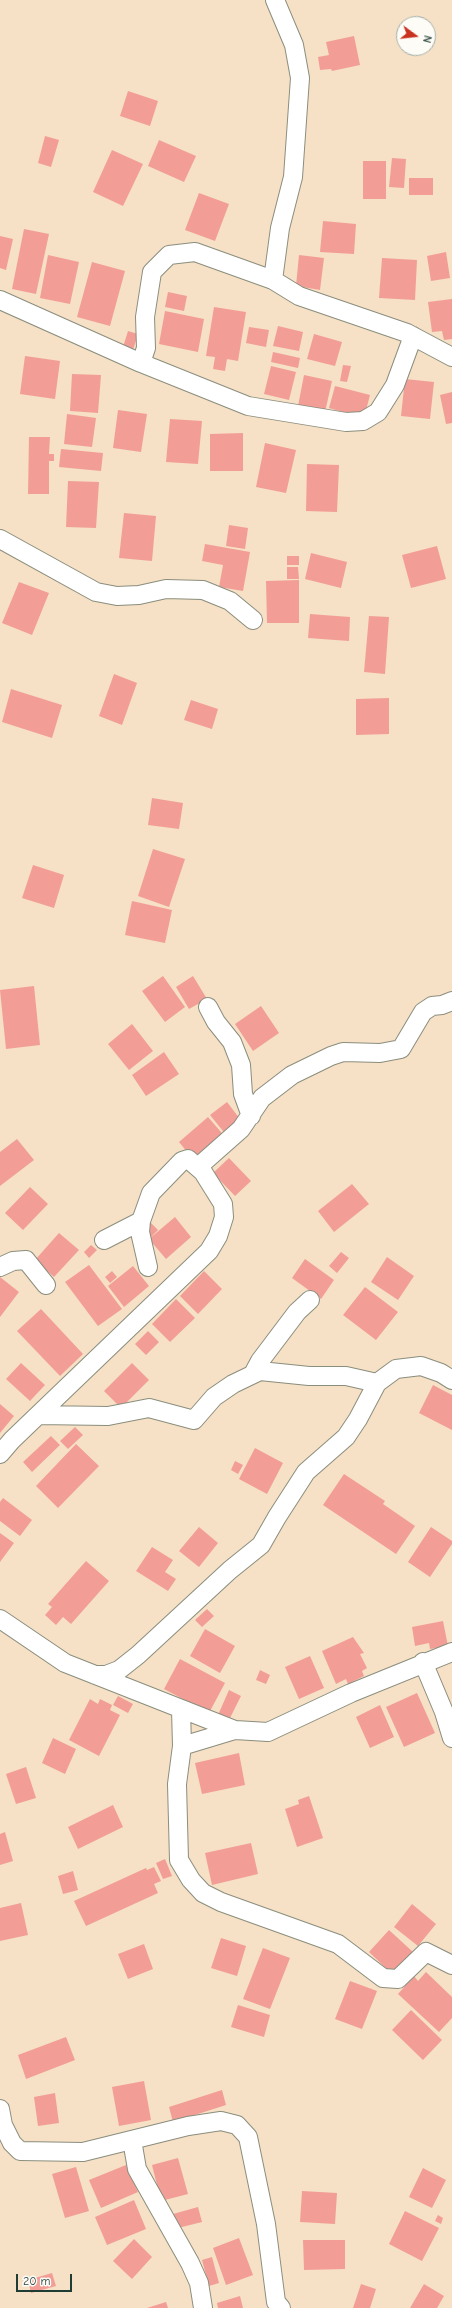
<!DOCTYPE html>
<style>
body{margin:0}
#map{position:relative;width:452px;height:2308px;overflow:hidden;background:#f6e0c6;font-family:"Comic Neue",sans-serif}
canvas{display:block}
.north{position:absolute;left:396px;top:16px;width:40px;height:40px;box-sizing:border-box;background:#fdfcf7;border:1px solid #a4b0a9;border-radius:50%;rotate:105deg;font-size:11px;font-weight:700;line-height:16px;text-align:center;color:#1f3d34}
.north::after{content:'';display:block;margin:auto;width:14px;height:18px;background:#c8321e;clip-path:polygon(50% 0,100% 100%,50% 72%,0 100%)}
.scale{position:absolute;left:16px;top:2274px;width:56px;height:18px;box-sizing:border-box;border:2px solid #1f3d34;border-top:0;padding-left:5px;font-size:12px;line-height:14px;white-space:nowrap;color:#1f3d34;-webkit-text-stroke:3px #fdfcf7;paint-order:stroke}
</style>
<div id="map">
<canvas width="452" height="2308"></canvas>
<div class="north">N</div>
<div class="scale">20 m</div>
</div>
<script>
const ctx = document.querySelector('canvas').getContext('2d');
ctx.lineJoin = 'round';
function fill(path, color) { ctx.fillStyle = color; ctx.fill(path, 'evenodd'); }
const poly = rows => new Path2D(rows.map(r => 'M' + r).join(''));
function stroke(path, color, width, dash) { ctx.strokeStyle = color; ctx.lineWidth = width; ctx.lineCap = dash ? 'butt' : 'round'; ctx.setLineDash(dash || []); ctx.stroke(path); }
const building = poly([
 [354,36,360,65,332,71,331,69,320,70,318,57,329,55,326,42],
 [128,91,158,101,150,126,120,116],
 [45,136,59,140,51,167,38,163],
 [159,140,196,156,184,182,148,166],
 [112,150,143,164,123,206,93,192],
 [392,158,406,159,404,188,389,187],
 [363,161,386,161,386,199,363,199],
 [409,178,433,178,433,195,409,195],
 [199,193,229,204,215,241,185,230],
 [323,221,356,224,354,254,320,252],
 [24,229,49,234,36,294,12,289],
 [0,236,13,239,6,270,0,268],
 [446,252,450,278,431,281,427,256],
 [48,255,79,262,70,304,40,298],
 [299,255,324,258,320,290,296,286],
 [382,258,417,260,415,300,379,298],
 [92,262,125,271,110,326,77,317],
 [168,292,187,296,184,311,165,307],
 [452,299,452,339,444,340,442,331,432,332,428,302],
 [214,307,246,312,238,361,227,359,225,371,213,369,215,357,206,356],
 [165,311,204,319,198,352,159,344],
 [278,326,303,332,299,351,273,346],
 [249,327,269,330,266,347,246,343],
 [128,331,138,334,133,350,123,347],
 [314,334,342,342,335,366,307,359],
 [273,352,300,358,298,368,271,362],
 [25,356,60,361,55,399,20,394],
 [343,365,351,366,347,382,340,381],
 [271,366,296,372,289,400,264,394],
 [72,374,101,375,98,413,70,411],
 [304,375,332,381,325,412,298,406],
 [405,379,434,382,430,419,401,416],
 [335,386,370,395,364,418,329,408],
 [452,392,452,423,446,424,440,395],
 [118,410,147,414,141,452,113,448],
 [67,414,96,418,92,447,64,444],
 [170,419,202,421,198,464,166,462],
 [243,433,243,471,210,471,210,434],
 [29,437,50,437,49,454,54,454,54,461,49,461,49,494,28,494],
 [265,443,296,450,286,493,256,487],
 [61,449,103,453,101,471,59,467],
 [307,464,339,465,337,512,306,511],
 [68,481,99,482,96,528,66,527],
 [124,513,156,516,152,561,119,558],
 [229,525,248,528,245,549,226,546],
 [205,544,250,552,243,591,219,587,223,565,202,561],
 [437,546,446,579,411,588,402,555],
 [311,553,347,562,341,588,305,579],
 [287,556,299,556,299,565,287,565],
 [287,567,298,567,299,579,287,579],
 [299,580,299,623,267,623,266,581],
 [19,582,49,593,32,635,2,623],
 [310,614,350,617,349,641,308,638],
 [369,616,389,617,385,674,364,672],
 [114,674,137,683,122,725,99,716],
 [11,689,62,705,52,738,2,722],
 [389,698,389,734,356,735,356,699],
 [191,700,218,709,212,729,184,720],
 [152,798,183,803,179,829,148,825],
 [153,849,185,859,169,907,138,896],
 [33,865,64,875,54,908,22,898],
 [132,901,172,910,165,943,125,935],
 [163,976,185,1007,165,1022,142,991],
 [193,976,207,999,189,1009,176,987],
 [34,986,40,1045,6,1049,0,990],
 [261,1006,279,1033,253,1051,235,1024],
 [132,1024,153,1051,129,1070,108,1044],
 [164,1052,179,1074,146,1096,132,1075],
 [227,1102,243,1123,227,1136,210,1115],
 [208,1117,227,1139,197,1164,179,1142],
 [17,1139,34,1160,0,1186,0,1152],
 [229,1158,251,1181,235,1196,213,1173],
 [352,1184,369,1204,334,1232,318,1211],
 [30,1187,48,1204,23,1230,5,1213],
 [175,1217,191,1237,166,1259,149,1239],
 [150,1222,158,1230,151,1237,144,1228],
 [59,1233,79,1250,54,1277,35,1260],
 [91,1245,97,1250,89,1258,84,1252],
 [341,1252,349,1258,337,1273,329,1266],
 [387,1257,414,1276,398,1300,371,1282],
 [305,1259,334,1280,321,1299,292,1278],
 [89,1265,122,1309,98,1326,65,1282],
 [133,1266,149,1286,124,1307,108,1286],
 [112,1271,117,1277,110,1283,105,1277],
 [204,1271,222,1289,198,1314,180,1296],
 [0,1277,19,1292,0,1317],
 [365,1287,398,1312,376,1340,343,1315],
 [176,1299,195,1318,170,1342,152,1324],
 [41,1309,83,1354,60,1376,17,1331],
 [148,1331,159,1342,146,1355,135,1344],
 [21,1363,45,1385,30,1401,6,1379],
 [132,1363,149,1380,121,1408,104,1391],
 [433,1385,452,1395,452,1430,419,1413],
 [0,1404,14,1416,0,1433],
 [75,1427,83,1435,68,1449,60,1441],
 [51,1436,60,1445,32,1472,23,1462],
 [76,1444,99,1466,58,1508,36,1486],
 [255,1448,283,1463,267,1494,239,1479],
 [235,1461,243,1465,238,1474,231,1470],
 [344,1474,385,1501,383,1504,415,1526,396,1554,323,1505],
 [3,1498,32,1520,20,1536,0,1521,0,1502],
 [199,1527,218,1543,199,1567,179,1551],
 [431,1527,452,1541,452,1544,430,1577,408,1562],
 [0,1533,14,1543,0,1562],
 [152,1547,173,1560,165,1572,176,1579,168,1591,136,1571],
 [86,1561,109,1581,71,1624,63,1617,56,1625,45,1615,52,1607,48,1604],
 [207,1609,214,1616,202,1627,195,1620],
 [443,1621,448,1646,430,1649,429,1643,415,1646,412,1627],
 [205,1629,235,1646,220,1673,190,1656],
 [353,1637,364,1653,360,1654,367,1668,362,1671,364,1676,348,1684,346,1679,336,1684,322,1651],
 [310,1656,324,1688,299,1699,285,1667],
 [180,1659,225,1683,209,1713,164,1689],
 [260,1670,270,1675,266,1684,256,1680],
 [229,1690,241,1696,229,1720,218,1715],
 [417,1693,435,1733,404,1747,386,1707],
 [118,1696,133,1704,128,1713,113,1705],
 [90,1699,98,1704,100,1699,112,1705,110,1710,120,1715,99,1756,69,1740],
 [380,1705,394,1737,370,1748,356,1717],
 [53,1738,76,1749,65,1774,42,1763],
 [239,1753,245,1785,202,1794,195,1763],
 [26,1767,36,1798,16,1804,6,1774],
 [309,1796,323,1838,297,1847,285,1809,299,1804,298,1800],
 [113,1805,123,1827,78,1849,68,1827],
 [5,1832,13,1861,0,1865,0,1834],
 [251,1843,258,1874,212,1885,205,1853],
 [165,1859,172,1876,163,1879,156,1863],
 [154,1867,161,1881,154,1884,158,1893,86,1926,74,1901,146,1868,147,1870],
 [73,1871,78,1890,63,1894,58,1876],
 [21,1903,28,1935,0,1941,0,1908],
 [412,1904,436,1924,418,1946,394,1927],
 [389,1930,413,1952,392,1974,369,1952],
 [221,1938,246,1946,237,1976,211,1968],
 [144,1944,153,1969,128,1979,118,1954],
 [263,1948,290,1958,270,2009,243,1999],
 [426,1972,452,1997,452,2018,439,2032,398,1994,414,1976,418,1981],
 [350,1981,377,1991,362,2029,335,2019],
 [238,2005,270,2015,264,2037,231,2027],
 [411,2010,442,2040,423,2060,392,2030],
 [66,2037,75,2060,26,2079,18,2055],
 [144,2081,151,2120,119,2126,112,2087],
 [222,2090,226,2105,173,2122,169,2107],
 [55,2093,59,2123,38,2126,34,2097],
 [178,2158,188,2194,161,2201,152,2165],
 [126,2165,138,2192,101,2208,89,2180],
 [76,2167,89,2211,65,2218,52,2174],
 [423,2168,446,2180,432,2208,409,2197],
 [302,2191,337,2193,335,2224,300,2222],
 [134,2200,146,2229,107,2245,95,2217],
 [198,2207,202,2222,178,2228,173,2214],
 [405,2211,439,2228,422,2261,389,2244],
 [438,2215,443,2218,441,2224,435,2221],
 [239,2238,253,2275,226,2285,213,2248],
 [134,2239,152,2257,132,2279,113,2261],
 [303,2240,345,2240,345,2269,304,2270],
 [212,2257,219,2283,209,2286,202,2260],
 [52,2273,56,2286,31,2293,28,2280],
 [361,2284,376,2289,370,2308,353,2308],
 [424,2284,444,2296,437,2308,410,2308],
 [240,2296,243,2308,218,2308,217,2303],
 [166,2302,168,2308,147,2308]
]);
const minor = poly([
 [273,280,280,228,293,177,300,78,294,45,275,0],
 [0,300,141,363,248,406,346,422,363,421,378,412,395,385,413,336],
 [141,363,146,348,145,317,152,272,169,255,195,252,273,280,299,296,407,333,452,357],
 [0,539,96,592,117,596,139,595,166,589,203,590,230,601,253,620],
 [208,1007,216,1022,232,1042,241,1065,243,1094,251,1116],
 [198,1167,241,1129,262,1098,292,1075,331,1056,343,1052,380,1053,401,1049,423,1012,432,1006,442,1005,452,1001],
 [104,1240,141,1221],
 [0,1267,13,1261,26,1260,46,1285],
 [253,1374,260,1361,297,1312,310,1300],
 [38,1415,108,1416,149,1408,194,1420,214,1397,233,1384,260,1371,309,1376,346,1376,377,1383],
 [0,1454,12,1440,209,1251,218,1236,224,1217,223,1204,203,1172,188,1159,182,1161,151,1193,141,1221,140,1232,148,1267],
 [0,1619,65,1663,235,1730,268,1732,351,1693,452,1652],
 [423,1662,444,1712,452,1738],
 [95,1675,106,1675,119,1670,138,1655,230,1570,261,1545,277,1517,306,1472,346,1437,358,1419,377,1383,396,1369,421,1366,441,1373,452,1380],
 [181,1709,182,1746,177,1784,179,1860,191,1880,203,1893,221,1902,338,1944,383,1978,398,1979,426,1952,452,1965],
 [182,1746,235,1730],
 [0,2109,3,2125,12,2143,20,2151,83,2152,188,2126,221,2121,237,2125,248,2137,266,2224,276,2302,281,2308],
 [132,2140,137,2169,190,2263,199,2283,203,2308]
]);
fill(building, '#f29e96');
stroke(minor, '#8a8e7d', 20);
stroke(minor, '#fff', 18);
</script>
